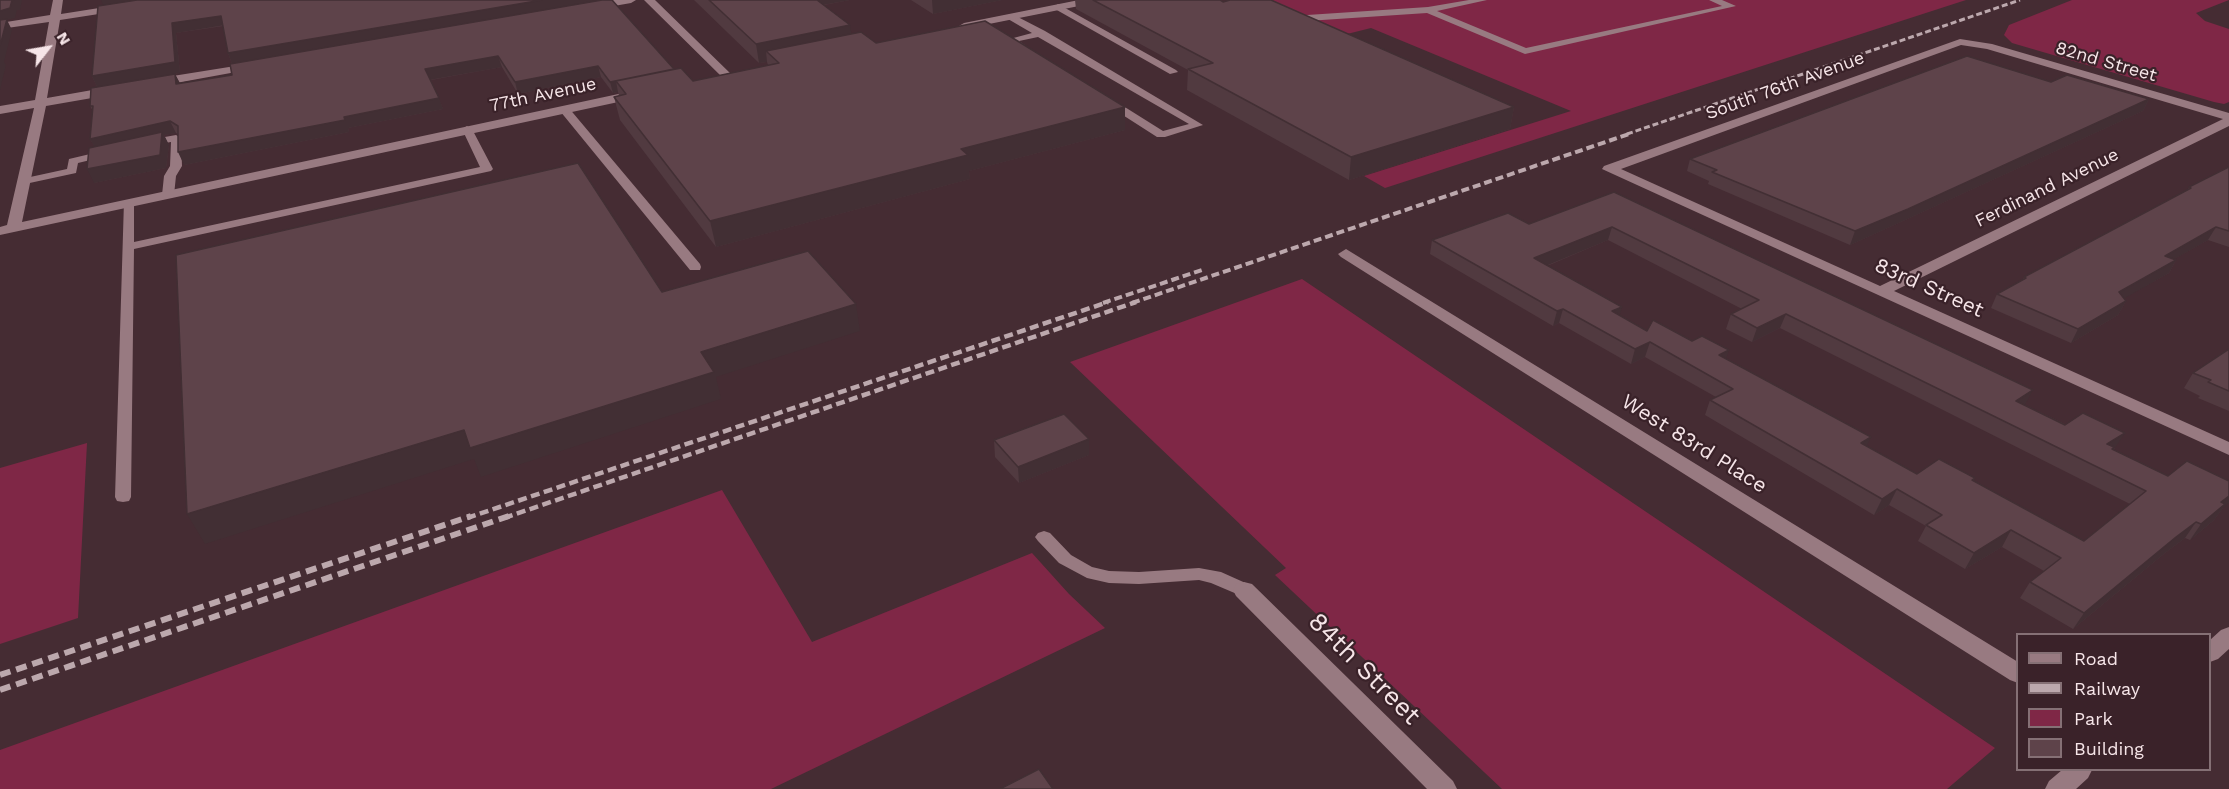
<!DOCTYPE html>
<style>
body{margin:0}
#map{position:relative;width:2229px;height:789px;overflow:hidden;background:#452c33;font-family:"Work Sans",sans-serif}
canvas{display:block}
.legend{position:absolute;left:2016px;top:633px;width:195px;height:138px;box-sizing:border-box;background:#3a2229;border:2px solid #857075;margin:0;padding:8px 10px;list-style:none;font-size:18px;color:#f6e5e8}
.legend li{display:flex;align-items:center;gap:12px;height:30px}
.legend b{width:30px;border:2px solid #857075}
.north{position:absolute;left:18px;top:18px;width:60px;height:60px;-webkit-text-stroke:4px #3a2229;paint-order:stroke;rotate:59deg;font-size:16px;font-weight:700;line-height:24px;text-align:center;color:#f6e5e8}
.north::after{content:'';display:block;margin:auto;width:21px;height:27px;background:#f6e5e8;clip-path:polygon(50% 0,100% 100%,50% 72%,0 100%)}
</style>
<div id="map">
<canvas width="2229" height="789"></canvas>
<ul class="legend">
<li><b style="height:8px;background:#987a81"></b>Road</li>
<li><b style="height:8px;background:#bca8ad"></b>Railway</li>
<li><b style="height:16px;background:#7f2746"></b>Park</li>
<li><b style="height:16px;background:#5e434a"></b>Building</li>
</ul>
<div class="north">N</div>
</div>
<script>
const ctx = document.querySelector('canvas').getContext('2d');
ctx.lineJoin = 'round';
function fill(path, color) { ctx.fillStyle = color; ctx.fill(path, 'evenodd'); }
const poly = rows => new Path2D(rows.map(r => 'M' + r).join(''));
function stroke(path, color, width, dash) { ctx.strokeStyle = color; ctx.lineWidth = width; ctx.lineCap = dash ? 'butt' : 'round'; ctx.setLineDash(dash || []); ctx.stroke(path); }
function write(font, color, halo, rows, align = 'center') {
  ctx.font = font + ' "Work Sans",sans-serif'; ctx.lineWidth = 4.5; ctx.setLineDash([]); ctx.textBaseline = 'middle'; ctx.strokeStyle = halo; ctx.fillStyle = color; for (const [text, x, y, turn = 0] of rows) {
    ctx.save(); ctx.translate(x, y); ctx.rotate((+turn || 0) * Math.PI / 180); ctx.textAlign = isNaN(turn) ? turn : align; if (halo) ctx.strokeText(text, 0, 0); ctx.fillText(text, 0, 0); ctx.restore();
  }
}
const green = poly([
 [1274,0,1966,0,1385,188,1364,176,1571,111,1371,28,1335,37,1261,3],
 [2072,0,2229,0,2196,13,2205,21,2229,29,2229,102,2224,104,2214,102,2012,43,2004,35,2009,25],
 [1302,279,1995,748,1947,789,1502,789,1275,575,1286,568,1070,362],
 [87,443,78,618,0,644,0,468],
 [722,490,812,642,1032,553,1069,594,1105,628,771,789,0,789,0,750]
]);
const lane = poly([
 [1469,0,1487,0,1437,11,1526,48,1722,6,1709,0,1722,0,1736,6,1525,54,1427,13,1292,22,1288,19,1292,16,1428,7,1469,0],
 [1058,4,1176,70,1178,72,1170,74,1055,9,1054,7,1058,4],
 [1008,15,1014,15,1045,31,1203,125,1165,137,1157,137,1104,103,1104,99,1112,99,1163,131,1189,124,1038,37,1019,41,1029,48,1021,50,1006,40,1032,33,1008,19,1008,15],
 [560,107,568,107,700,264,701,267,700,270,690,270,560,111,560,107],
 [467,126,472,129,493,169,491,171,134,249,131,497,129,501,123,502,117,501,115,497,124,201,132,201,134,204,134,242,480,167,462,129,467,126],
 [176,135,181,138,182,166,176,176,174,195,168,198,162,195,164,176,170,166,171,142,148,146,143,143,148,140,176,135],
 [107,150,111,151,111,155,78,163,76,173,25,184,19,181,21,179,67,169,69,159,107,150],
 [1044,531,1050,533,1071,555,1092,567,1109,571,1139,572,1199,568,1221,572,1250,585,1253,590,1250,595,1244,597,1211,583,1199,580,1139,584,1109,583,1087,578,1059,563,1038,541,1035,537,1038,533,1044,531]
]);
const street = poly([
 [53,0,63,0,61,14,150,0,175,0,170,3,60,20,47,98,115,86,121,90,115,94,46,106,22,222,637,90,643,94,637,98,0,235,0,227,7,225,34,108,0,114,0,106,35,100,49,22,0,29,0,23,50,15,53,0],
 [614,0,636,0,631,3,591,10,586,7,614,0],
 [644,0,655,0,731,74,731,78,723,78,644,0],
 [1079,0,1099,0,1094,3,964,29,959,26,964,23,1079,0],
 [1960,39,1992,44,2229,113,2229,126,1894,291,2229,442,2229,455,1602,169,1604,166,1960,39],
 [1961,45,1987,49,2223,119,1880,286,1621,169,1961,45],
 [254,63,260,66,258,68,154,87,148,83,154,79,254,63],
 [1346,249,2018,662,2018,683,2010,680,1341,257,1338,254,1346,249],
 [1244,582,1252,584,1453,781,1457,789,1427,789,1236,596,1233,590,1236,584,1244,582],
 [2229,627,2229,649,2218,659,2210,662,2210,640,2221,630,2229,627],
 [2062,770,2092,770,2088,778,2076,789,2045,789,2049,781,2062,770]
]);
const railFar3 = poly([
 [1627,134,2020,0]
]);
const railFar2 = poly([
 [1103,303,1205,269],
 [1132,303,1632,133]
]);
const railFar1 = poly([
 [467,518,1108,302],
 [504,518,1136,302]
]);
const rail = poly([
 [0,675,471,516],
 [0,690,509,516]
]);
const wall = poly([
 [137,0,601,0,232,64,228,53,223,26,176,33,180,73,116,84,175,74,180,84,232,75,602,0,674,70,693,81,768,65,767,62,759,63,694,0,850,0,824,5,851,34,1125,130,969,171,970,179,716,247,620,120,614,97,619,96,618,92,613,93,601,77,518,94,502,67,431,80,443,109,348,128,349,132,184,165,178,134,176,133,164,135,169,145,166,168,94,183,95,147,90,139,93,111,90,106,97,87,92,76],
 [911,0,1002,0,933,14],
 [1075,0,1220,0,1514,107,1510,129,1349,180,1187,90,1188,70,1076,9],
 [2051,82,2149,99,2143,111,1903,221,1850,245,1708,184,1709,181,1687,171,1690,159],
 [2229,167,2229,247,2208,240,2174,259,2176,260,2169,273,2124,298,2126,301,2118,315,2071,343,1991,308,1997,294,2022,281,2024,277,2188,190,2189,187],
 [1614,192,2025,405,2115,448,2113,450,2223,508,2214,520,2190,540,2185,538,2165,553,2073,629,2020,598,2030,582,2044,571,2002,547,1965,569,1918,541,1926,526,1889,505,1874,515,1705,415,1710,400,1716,397,1645,357,1631,364,1559,323,1553,326,1430,254,1432,240,1529,224],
 [1608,240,1742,309,1731,314,1726,329,1752,342,1780,328,2130,504,2084,541,1973,481,1975,478,1917,474,1867,446,1726,359,1647,331,1620,316,1547,266],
 [2229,349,2229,411,2198,398,2200,396,2184,388,2193,373],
 [994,440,1089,455,1019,483,995,457]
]);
const shadedWall = poly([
 [12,0,22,0,20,10,17,10,15,18,7,20,12,30,4,62,6,65,0,90,0,11],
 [101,0,136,0,103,5],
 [542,0,601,0,232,64,228,53],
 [805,0,850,0,806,8],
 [932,0,1002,0,933,14],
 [221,16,225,25,176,33,180,73,97,87,92,76,172,23],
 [850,25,853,44,766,51,767,62,759,63,756,44],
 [498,56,502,67,429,80,425,69],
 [598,66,601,77,518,94,515,82],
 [674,69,616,81,618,92,613,93,610,82],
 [175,74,181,85,176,84],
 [439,98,443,109,348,128,349,132,184,165,178,152,344,117],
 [2149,99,2143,111,1903,221,1850,245,1855,231],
 [1125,107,1125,130,969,171,970,179,716,247,710,221,961,149],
 [1514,107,1510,129,1349,180,1351,157],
 [170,121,176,133,164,135,169,145,166,168,94,183,87,169,97,151,90,139],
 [1612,227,1608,240,1531,272,1534,258],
 [2216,227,2208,240,2157,269,2165,256],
 [2176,260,2169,273,2111,306,2119,292],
 [2126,301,2118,315,2071,343,2078,329],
 [856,304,860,331,716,377,721,399,481,477,474,459,205,544,187,514,464,430,701,352],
 [1622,307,1618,321,1612,311],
 [1563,309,1559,323,1553,326,1557,311],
 [1786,314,1780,328,1752,342,1757,328],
 [1650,342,1645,357,1631,364,1635,349],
 [1729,350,1724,365,1719,355],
 [2033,390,2025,405,2016,401],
 [2125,433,2115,448,2111,451,2107,444],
 [1871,437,1863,453,1861,443],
 [1089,439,1089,455,1019,483,1018,467],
 [1897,489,1889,505,1874,515,1882,499],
 [2229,496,2229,503,2223,508,2214,520,2190,540,2201,524,2221,502],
 [2196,522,2185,538,2165,553,2073,629,2084,613,2176,537],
 [2011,530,2002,547,1965,569,1974,553]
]);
const building = poly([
 [0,0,14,0,12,0,10,8,0,11,0,0],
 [137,0,542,0,228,53,221,16,172,23,175,62,92,76,98,6,137,0],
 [602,0,612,0,674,69,610,82,598,66,515,82,498,56,425,69,439,98,344,117,345,120,178,152,178,126,170,121,90,139,93,106,90,106,91,88,175,74,176,84,232,75,230,64,602,0],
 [709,0,817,0,850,25,756,44,709,0],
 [1093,0,1220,0,1223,2,1230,0,1271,0,1514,107,1351,157,1188,69,1213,63,1093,0],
 [7,19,0,46,0,20,7,19],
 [985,21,1125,107,961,149,968,155,710,221,614,97,626,94,616,81,681,68,693,81,779,63,766,51,861,32,876,43,985,21],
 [1967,56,2051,82,2067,75,2149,99,1908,209,1855,231,1712,172,1717,170,1690,159,1967,56],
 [162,132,160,155,87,169,89,148,162,132],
 [578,163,662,292,808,251,856,304,701,352,714,372,470,448,464,430,187,514,176,255,578,163],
 [2229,167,2229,231,2216,227,2165,256,2176,260,2119,292,2126,301,2078,329,1997,294,2026,278,2024,277,2191,188,2189,187,2229,167],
 [1614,192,2033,390,2016,401,2065,425,2083,413,2125,433,2107,444,2114,447,2112,449,2168,476,2187,461,2229,481,2229,496,2221,502,2225,504,2201,524,2196,522,2176,537,2084,613,2030,582,2061,558,2011,530,1974,553,1926,525,1942,515,1897,489,1882,499,1710,400,1733,389,1650,342,1635,349,1563,309,1557,311,1432,240,1508,213,1529,224,1614,192],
 [1612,227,1759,300,1731,314,1757,328,1786,314,2146,491,2084,541,1972,480,1975,478,1939,459,1917,474,1861,443,1871,437,1719,355,1729,350,1702,336,1692,341,1653,320,1647,331,1612,311,1622,307,1534,258,1612,227],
 [2229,349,2229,391,2208,382,2211,380,2193,373,2229,349],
 [1064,414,1089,439,1018,467,994,440,1064,414],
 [1039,769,1053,789,1000,789,1039,769]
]);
const farStreetnames = [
 ["82nd Street",2106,62,16],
 ["South 76th Avenue",1785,86,-20],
 ["77th Avenue",543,95,-12],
 ["Ferdinand Avenue",2047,188,-26]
];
const streetNames = [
 ["83rd Street",1929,288,24],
 ["West 83rd Place",1694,444,32]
];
const nearStreetnames = [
 ["84th Street",1364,669,45]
];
fill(green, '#7f2746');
fill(lane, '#987a81');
fill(street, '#987a81');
stroke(railFar3, '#bca8ad', 3, [6, 3]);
stroke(railFar2, '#bca8ad', 4, [8, 4]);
stroke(railFar1, '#bca8ad', 4.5, [9, 4.5]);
stroke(rail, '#bca8ad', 6, [11, 6]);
fill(wall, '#513a40');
fill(shadedWall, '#422f34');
fill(building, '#5e434a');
stroke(building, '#422f34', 1.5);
write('18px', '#f6e5e8', '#3a2229', farStreetnames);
write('21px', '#f6e5e8', '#3a2229', streetNames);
write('26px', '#f6e5e8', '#3a2229', nearStreetnames);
</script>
